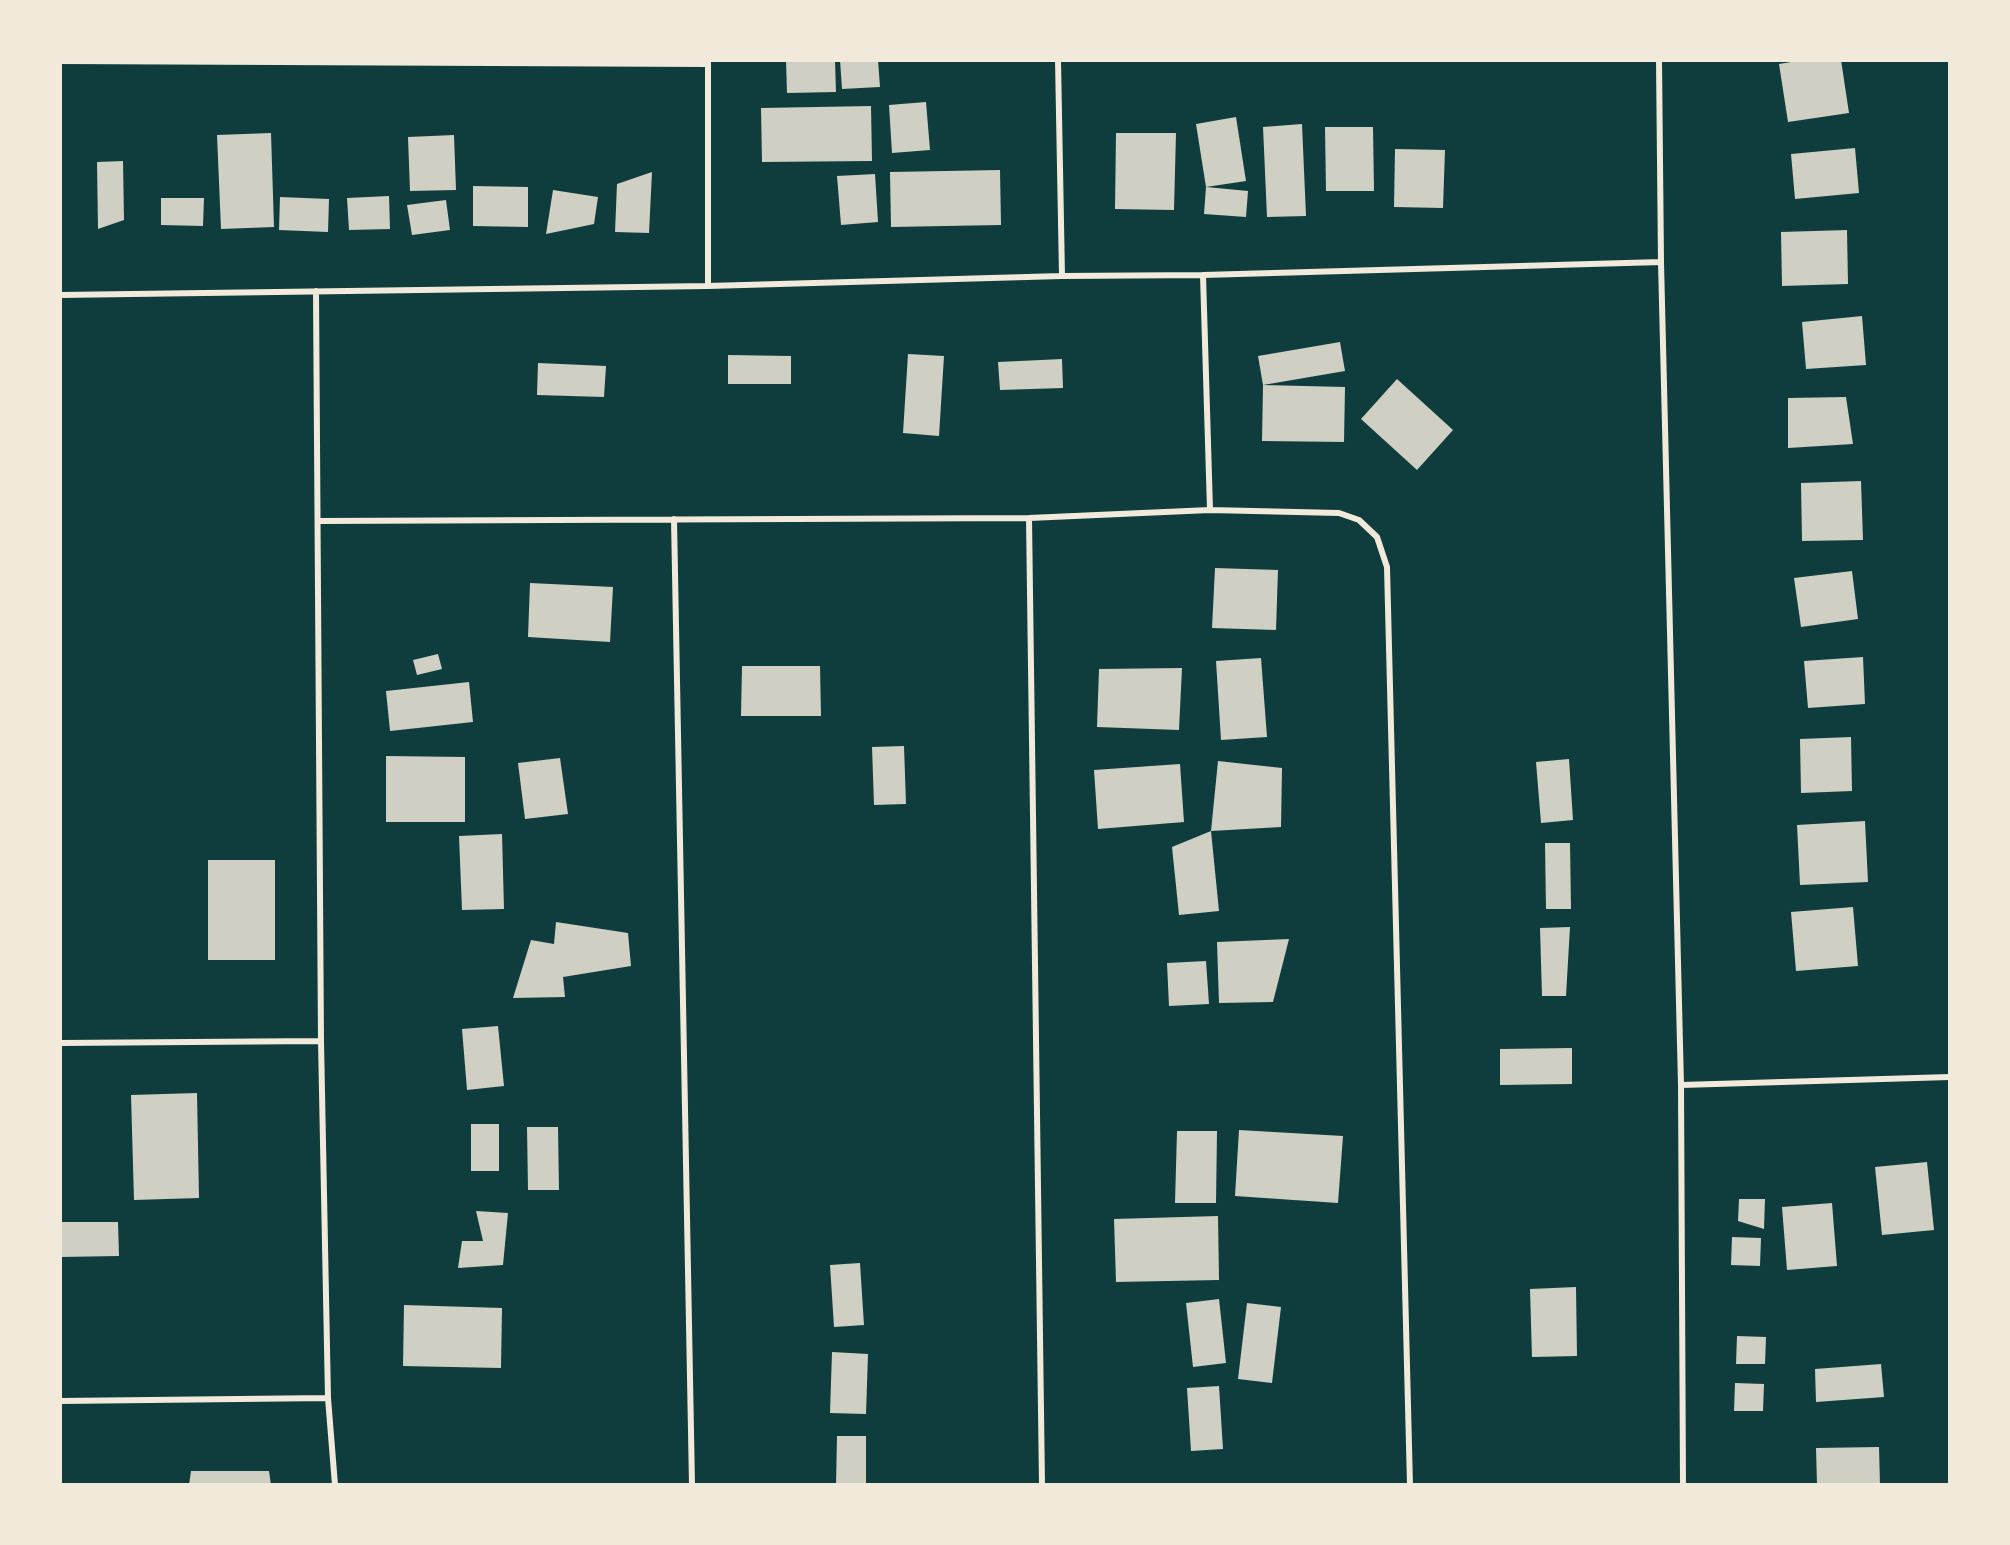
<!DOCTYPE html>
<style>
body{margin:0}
#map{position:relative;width:2010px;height:1545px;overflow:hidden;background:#0f3d3e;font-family:"Work Sans",sans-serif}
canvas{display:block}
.frame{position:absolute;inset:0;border:62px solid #f1e9da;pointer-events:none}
</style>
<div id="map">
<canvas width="2010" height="1545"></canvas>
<div class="frame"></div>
</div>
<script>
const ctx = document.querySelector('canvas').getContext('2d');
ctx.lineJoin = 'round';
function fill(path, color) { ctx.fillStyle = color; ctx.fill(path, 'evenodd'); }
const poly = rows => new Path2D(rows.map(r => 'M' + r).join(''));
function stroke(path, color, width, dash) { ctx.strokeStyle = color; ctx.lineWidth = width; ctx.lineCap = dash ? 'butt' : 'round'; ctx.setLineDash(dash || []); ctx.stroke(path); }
const building = poly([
 [786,60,835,60,836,92,787,93],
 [840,60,878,60,880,87,842,89],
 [1803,60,1841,60,1849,113,1788,122,1779,64],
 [926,102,930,150,892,153,889,105],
 [871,106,872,161,762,162,761,108],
 [1236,117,1246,181,1206,187,1196,124],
 [1302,124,1306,216,1267,217,1263,127],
 [1325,127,1373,127,1374,191,1326,191],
 [271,133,274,227,221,229,217,135],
 [1116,133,1176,133,1174,210,1115,209],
 [454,135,456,190,410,191,408,137],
 [1855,148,1859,193,1795,199,1791,154],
 [1395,149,1445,150,1443,208,1394,207],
 [123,161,124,220,98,229,97,162],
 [1000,170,1001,225,891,227,890,172],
 [652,172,649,233,615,232,617,184],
 [875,174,878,222,841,225,837,176],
 [473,186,528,187,528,227,473,226],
 [1206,187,1248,191,1246,217,1204,214],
 [553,190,598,197,594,224,546,234],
 [389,196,390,229,349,230,347,198],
 [280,197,329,199,328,232,279,230],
 [161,198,204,198,203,226,161,225],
 [446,200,450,230,412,235,407,205],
 [1847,230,1848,284,1782,286,1781,232],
 [1862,316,1866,365,1806,369,1802,322],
 [1340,342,1345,371,1263,385,1258,356],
 [908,354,944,356,939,436,903,433],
 [728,355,791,356,791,384,728,384],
 [1062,359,1063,388,1000,390,998,362],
 [538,363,606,366,604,397,537,395],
 [1397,379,1453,430,1417,470,1361,419],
 [1263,385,1345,387,1344,442,1262,441],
 [1846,397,1853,444,1788,448,1788,398],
 [1861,481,1863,540,1802,541,1801,483],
 [1215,568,1278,570,1276,630,1212,628],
 [1852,571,1858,619,1801,627,1794,578],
 [530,583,613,587,610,642,528,637],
 [438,654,442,669,417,675,413,660],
 [1863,657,1865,704,1808,708,1804,661],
 [1261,658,1267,737,1221,740,1216,661],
 [742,666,820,666,821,716,741,716],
 [1182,668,1179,730,1097,727,1099,669],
 [469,682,473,722,390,731,386,691],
 [1851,737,1852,791,1801,793,1800,739],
 [904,746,906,804,874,805,872,747],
 [386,756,465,757,465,822,386,822],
 [560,758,568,814,525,819,518,763],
 [1569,759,1573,820,1541,823,1536,762],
 [1218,761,1282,768,1281,827,1211,831],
 [1180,764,1184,822,1098,829,1094,770],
 [1865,821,1868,882,1800,885,1797,825],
 [1211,831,1219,911,1179,915,1172,847],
 [502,834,504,909,462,910,459,836],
 [1545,843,1570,843,1571,909,1546,909],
 [208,860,275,860,275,960,208,960],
 [1853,907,1858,966,1796,971,1791,912],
 [556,922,628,933,631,966,563,977,565,997,513,998,531,940,554,944],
 [1570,927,1566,996,1542,996,1540,928],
 [1289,939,1273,1002,1219,1003,1217,942],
 [1206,961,1209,1004,1169,1006,1167,963],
 [498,1026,504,1086,467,1090,462,1029],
 [1572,1048,1572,1084,1500,1085,1500,1049],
 [197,1093,199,1198,134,1200,131,1095],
 [471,1124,499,1124,499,1171,471,1171],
 [527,1127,558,1127,559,1190,528,1190],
 [1239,1130,1343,1136,1338,1203,1235,1196],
 [1177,1131,1217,1131,1216,1203,1175,1203],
 [1927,1162,1934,1230,1882,1235,1875,1167],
 [1739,1199,1765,1199,1764,1229,1738,1221],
 [1832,1203,1837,1266,1787,1270,1782,1207],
 [476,1211,508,1213,503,1265,458,1268,462,1241,483,1241],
 [1218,1216,1219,1280,1116,1282,1114,1219],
 [60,1222,118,1222,119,1256,60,1257],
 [1732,1237,1761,1238,1760,1266,1731,1265],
 [860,1263,864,1325,834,1327,830,1265],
 [1576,1287,1577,1356,1532,1357,1530,1289],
 [1219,1299,1226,1363,1193,1367,1186,1303],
 [1247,1303,1281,1307,1272,1383,1238,1379],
 [404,1305,502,1308,501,1368,403,1366],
 [1737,1336,1766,1337,1765,1364,1736,1364],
 [832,1352,868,1354,866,1414,830,1413],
 [1881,1364,1884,1397,1816,1402,1815,1369],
 [1735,1383,1764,1384,1763,1411,1734,1411],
 [1219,1386,1223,1449,1191,1451,1187,1388],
 [837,1436,866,1436,866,1485,836,1485],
 [1879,1447,1880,1485,1817,1485,1816,1448],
 [191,1471,269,1471,271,1485,189,1485]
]);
const minor = poly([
 [1058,60,1062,276],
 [1659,60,1661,262,1681,1085,1683,1485],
 [60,61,708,64],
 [1203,275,1210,510],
 [708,286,708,62],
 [316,291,321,1041,328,1398,335,1485],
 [60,295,708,286,1062,276,1203,275,1661,262],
 [1029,518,1042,1485],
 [674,519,692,1485],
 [319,521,1029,518,1210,510,1339,513,1359,520,1377,537,1387,567,1410,1485],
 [60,1043,321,1041],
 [1681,1085,1950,1077],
 [60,1401,328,1398]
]);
fill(building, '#cfcfc3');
stroke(minor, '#f1e9da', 6);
</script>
